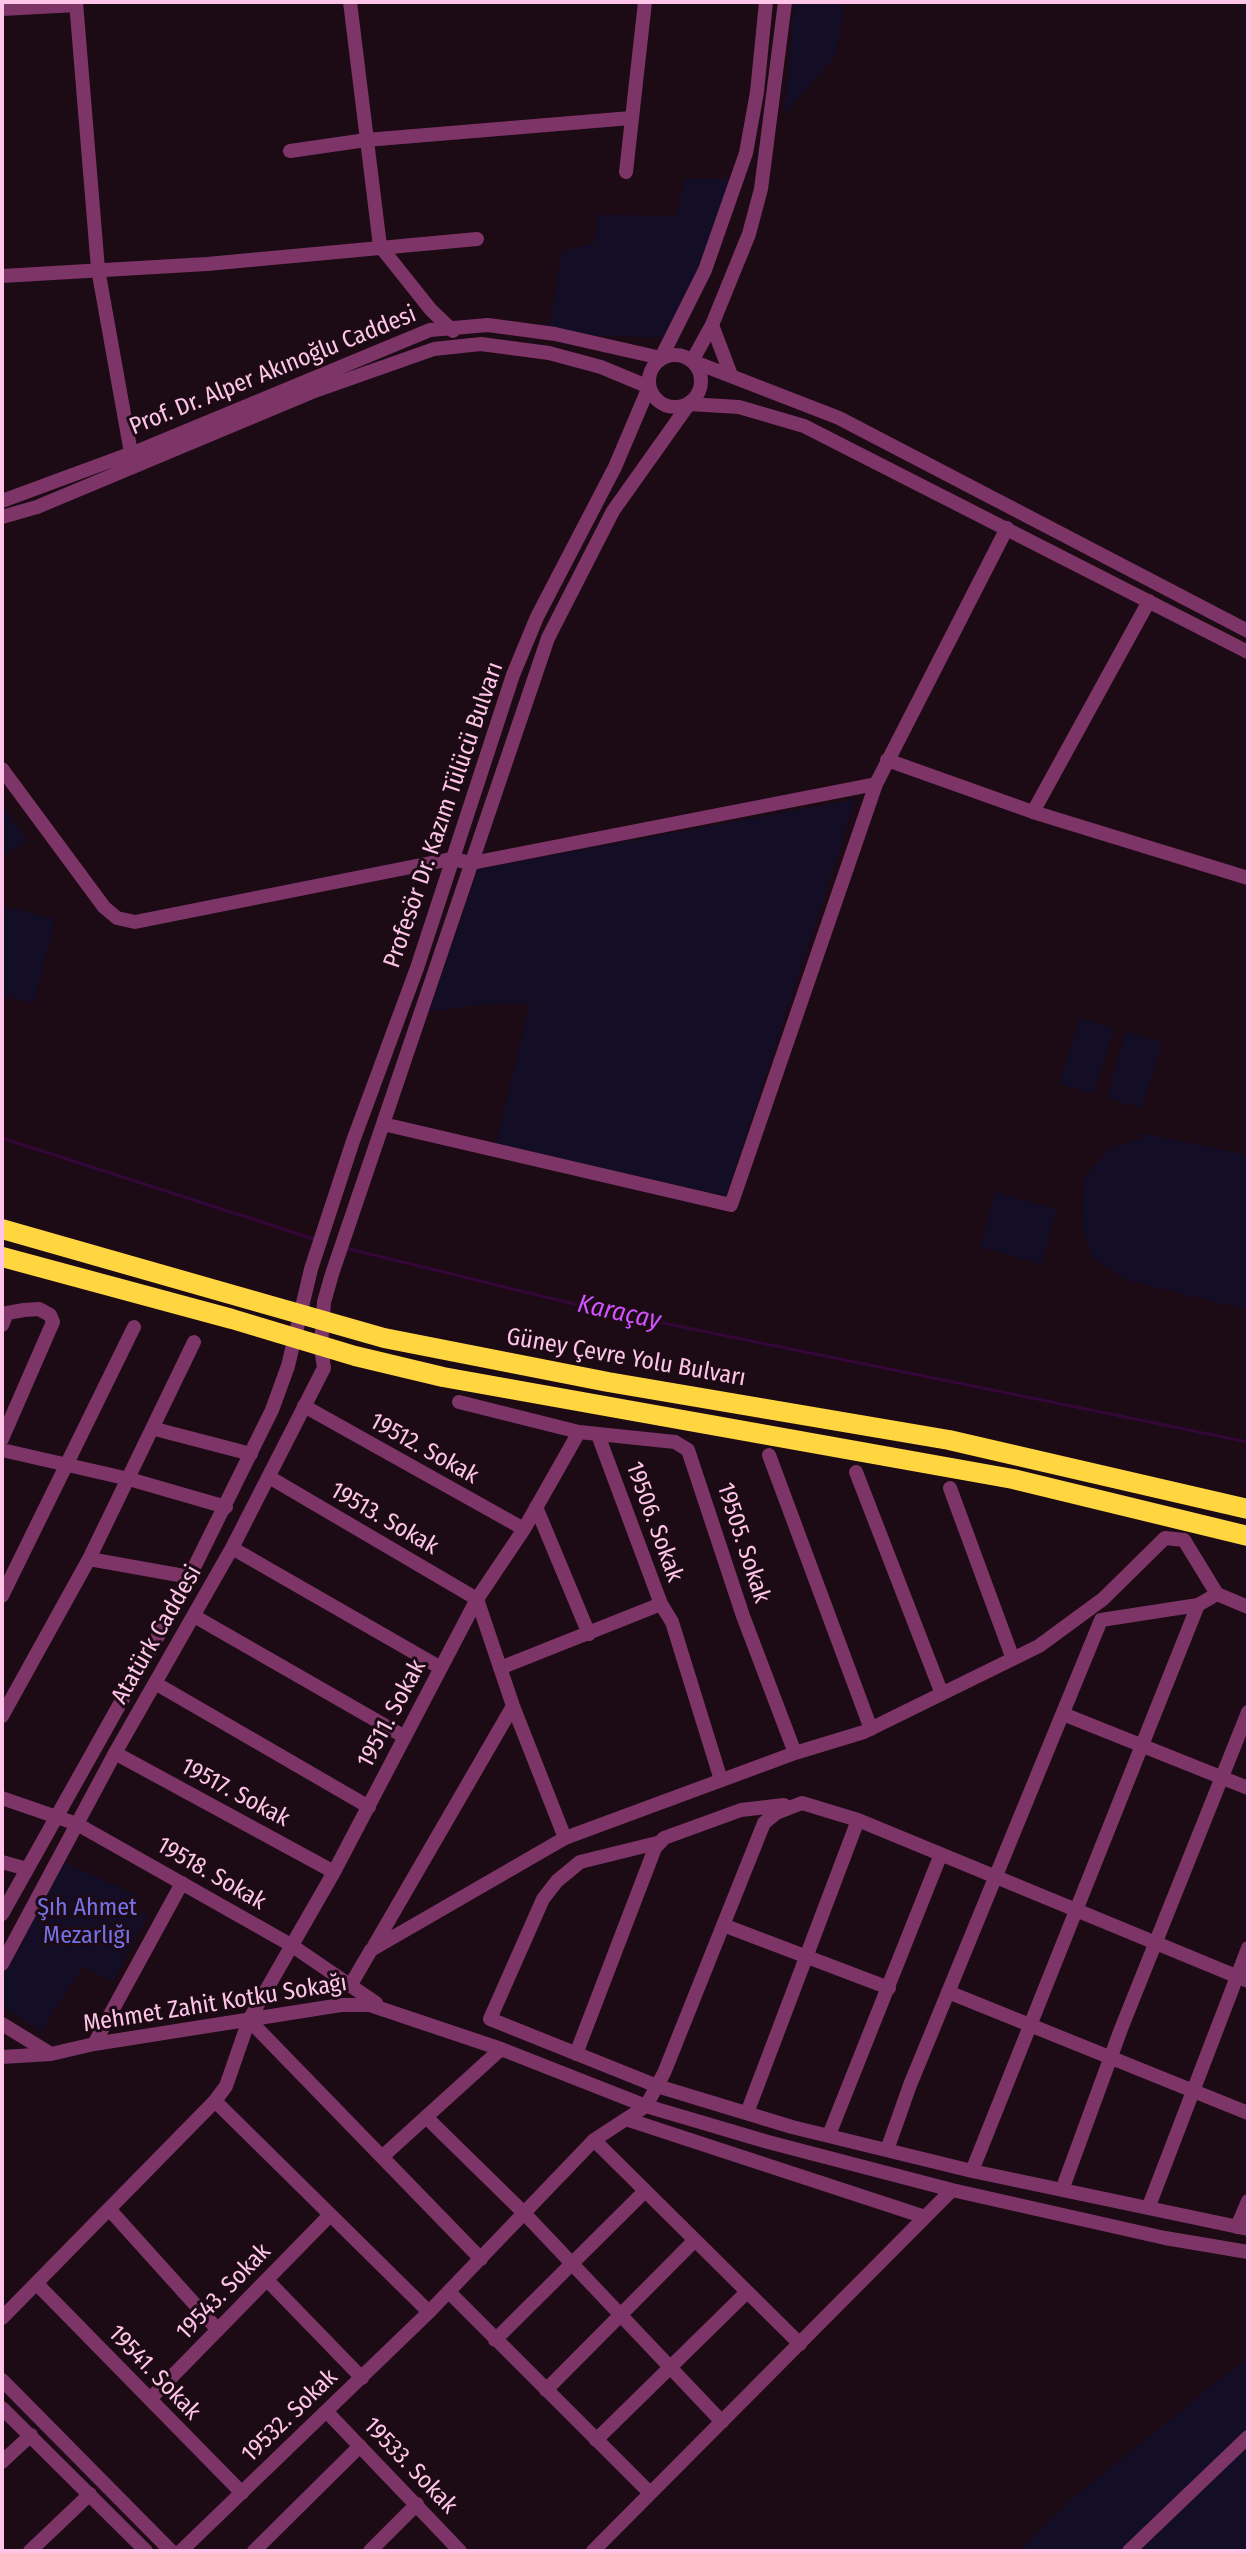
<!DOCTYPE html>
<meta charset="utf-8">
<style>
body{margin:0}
#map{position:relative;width:1250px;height:2553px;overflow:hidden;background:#1c0a14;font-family:"Fira Sans Condensed",sans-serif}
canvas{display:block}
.frame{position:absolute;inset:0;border:4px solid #ffc5e9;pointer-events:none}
</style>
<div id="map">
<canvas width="1250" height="2553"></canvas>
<div class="frame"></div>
</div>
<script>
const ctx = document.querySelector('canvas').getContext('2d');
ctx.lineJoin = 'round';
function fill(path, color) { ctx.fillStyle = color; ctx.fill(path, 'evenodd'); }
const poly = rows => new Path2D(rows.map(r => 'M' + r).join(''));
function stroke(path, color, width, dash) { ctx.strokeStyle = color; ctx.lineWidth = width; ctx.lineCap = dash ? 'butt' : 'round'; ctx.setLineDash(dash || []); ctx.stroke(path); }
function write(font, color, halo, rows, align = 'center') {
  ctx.font = font + ' "Fira Sans Condensed",sans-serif'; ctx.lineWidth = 6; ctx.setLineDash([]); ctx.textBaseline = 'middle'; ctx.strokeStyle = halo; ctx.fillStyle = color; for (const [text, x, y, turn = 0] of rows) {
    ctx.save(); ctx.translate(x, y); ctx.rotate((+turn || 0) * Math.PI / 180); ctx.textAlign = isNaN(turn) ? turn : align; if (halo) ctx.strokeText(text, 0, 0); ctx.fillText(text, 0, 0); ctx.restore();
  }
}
const green = poly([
 [795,2,845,2,836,55,784,115],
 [685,179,737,179,672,338,583,335,549,328,562,251,595,243,597,215,676,216],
 [856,799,726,1196,496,1144,530,1003,478,1005,429,1012,478,869],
 [2,805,27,841,6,855,2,849],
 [2,906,55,919,34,1003,2,995],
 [1079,1018,1114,1028,1094,1094,1059,1084],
 [1126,1032,1162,1042,1142,1108,1107,1098],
 [1141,1133,1248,1155,1248,1310,1126,1280,1093,1257,1082,1230,1083,1179,1110,1148,1142,1139],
 [996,1192,1057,1210,1041,1264,980,1247],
 [64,1862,138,1896,131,1908,148,1915,113,1982,83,1966,41,2031,2,2007,2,1976],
 [1248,2357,1248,2551,1019,2551,1074,2497]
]);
const stream = poly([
 [2,1138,314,1239],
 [345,1248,599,1310,1248,1442]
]);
const minor = poly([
 [76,2,98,269,131,453],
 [350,2,380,246,431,310,453,331],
 [785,2,761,189,749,234,712,325,692,361,839,418,1248,631],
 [2,9,76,5],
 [290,151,366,140,631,118],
 [626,172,645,2],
 [2,276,207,264,477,239],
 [712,325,731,375],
 '649 381a26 26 0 1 1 52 0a26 26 0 1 1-52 0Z',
 [2,501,143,449,430,330,488,325,555,334,661,358,705,270,746,153,757,92,766,2],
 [2,517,37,507,312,392,434,349,481,344,549,353,601,367,649,387,615,467,537,617,513,675,417,968,353,1141,311,1269,288,1366,272,1410,176,1604,2,1914],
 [887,760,1033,812,1248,878],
 [2,769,104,907,117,918,135,922,451,859,472,863,876,784],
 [1033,812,1149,601],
 [383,1124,731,1205,876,784,1007,528],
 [2,1325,7,1313,24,1310,39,1309,50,1315,53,1322,2,1439],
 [459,1402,579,1432,675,1442,688,1450,743,1616,795,1753],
 [304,1406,524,1529],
 [155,1429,251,1454],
 [598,1435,661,1604,672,1622,721,1780],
 [2,1450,129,1479,226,1507],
 [769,1455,871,1729],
 [856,1472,942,1694],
 [269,1477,477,1599,513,1706,565,1838],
 [950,1488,1013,1659],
 [536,1507,589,1634],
 [232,1548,441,1668],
 [89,1559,190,1577],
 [2,1596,134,1327],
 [194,1616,405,1737],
 [500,1668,661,1604],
 [155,1683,369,1807],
 [1063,1714,1248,1788],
 [2,1716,89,1559,194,1342],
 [115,1753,334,1872],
 [2,1798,77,1824,291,1945,376,2003],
 [661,1842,580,1862,557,1881,543,1899,490,2019,657,2086,792,2127,972,2171,1248,2229],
 [2,1862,27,1869],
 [723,1925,889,1988],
 [374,1946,513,1706],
 [2,1964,115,1753,232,1548,324,1368,321,1347,324,1302,332,1274,548,638,613,511,689,404,739,407,804,426,1248,652],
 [350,1986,371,1950,565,1838,795,1753,864,1732,1039,1646,1103,1599,1165,1538,1184,1540,1217,1594,1248,1607],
 [948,1992,1248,2113],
 [249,2020,481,2259],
 [2,2024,51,2054],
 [94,2044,182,1883],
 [576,2054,655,1848,664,1838,741,1810,784,1805],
 [2,2057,51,2054,94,2044,341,2005,370,2005,501,2049,646,2106,768,2142,952,2190,1165,2238,1248,2252],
 [747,2113,858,1820],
 [426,2117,501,2049],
 [626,2119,925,2217],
 [829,2135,941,1854],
 [594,2140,800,2344],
 [887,2150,910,2085,1101,1620,1198,1605],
 [382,2157,426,2117,524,2213,722,2422],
 [972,2171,1198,1605,1217,1594],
 [1062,2190,1121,2029,1248,1712],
 [1149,2206,1248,1948],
 [109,2209,218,2330],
 [1237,2227,1248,2201],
 [267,2280,362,2378],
 [36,2283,242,2493],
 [449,2292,650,2493],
 [429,2312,215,2101,226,2086,249,2020,334,1872,477,1599,524,1529,579,1432],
 [2,2318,215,2101],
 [495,2340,645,2191],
 [2,2380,171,2551],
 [546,2390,695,2240],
 [150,2399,330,2215],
 [2,2408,146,2551],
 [327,2412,460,2551],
 [596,2440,747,2292],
 [2,2462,31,2435],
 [30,2551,90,2494],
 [181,2551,429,2312,594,2140,646,2106,664,2073,764,1823,776,1813,802,1803,858,1820,1248,1981],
 [254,2551,360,2446],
 [370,2551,417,2504],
 [593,2551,952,2190],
 [1129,2551,1248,2437]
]);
const highway = poly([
 [2,1229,384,1338,608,1382,949,1440,1248,1509],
 [2,1257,232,1319,355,1356,443,1377,1013,1479,1248,1536]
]);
const streetNames = [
 ["Prof. Dr. Alper Akınoğlu Caddesi",273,371,-22],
 ["Profesör Dr. Kazım Tülücü Bulvarı",444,815,-71],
 ["Güney Çevre Yolu Bulvarı",626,1358,10],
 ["19512. Sokak",424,1449,29],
 ["19513. Sokak",384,1519,30],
 ["19506. Sokak",654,1522,70],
 ["19505. Sokak",743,1543,72],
 ["Atatürk Caddesi",157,1635,-60],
 ["19511. Sokak",392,1714,-62],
 ["19517. Sokak",235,1793,28],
 ["19518. Sokak",211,1874,30],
 ["Mehmet Zahit Kotku Sokağı",215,2004,-9],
 ["19543. Sokak",224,2292,-46],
 ["19541. Sokak",154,2373,46],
 ["19532. Sokak",290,2416,-44],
 ["19533. Sokak",410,2466,46]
];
const parkNames = [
 ["Şıh Ahmet",87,1908],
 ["Mezarlığı",87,1936]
];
const waterNames = [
 ["Karaçay",619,1313,12]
];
fill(green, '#130d26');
stroke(stream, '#340739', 3);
stroke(minor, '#7d3467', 14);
stroke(highway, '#ffd640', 20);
write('24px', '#ffc5e9', '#1c0a14', streetNames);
write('24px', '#7472e8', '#1c0a14', parkNames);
write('italic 26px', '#d053ff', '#1c0a14', waterNames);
</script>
